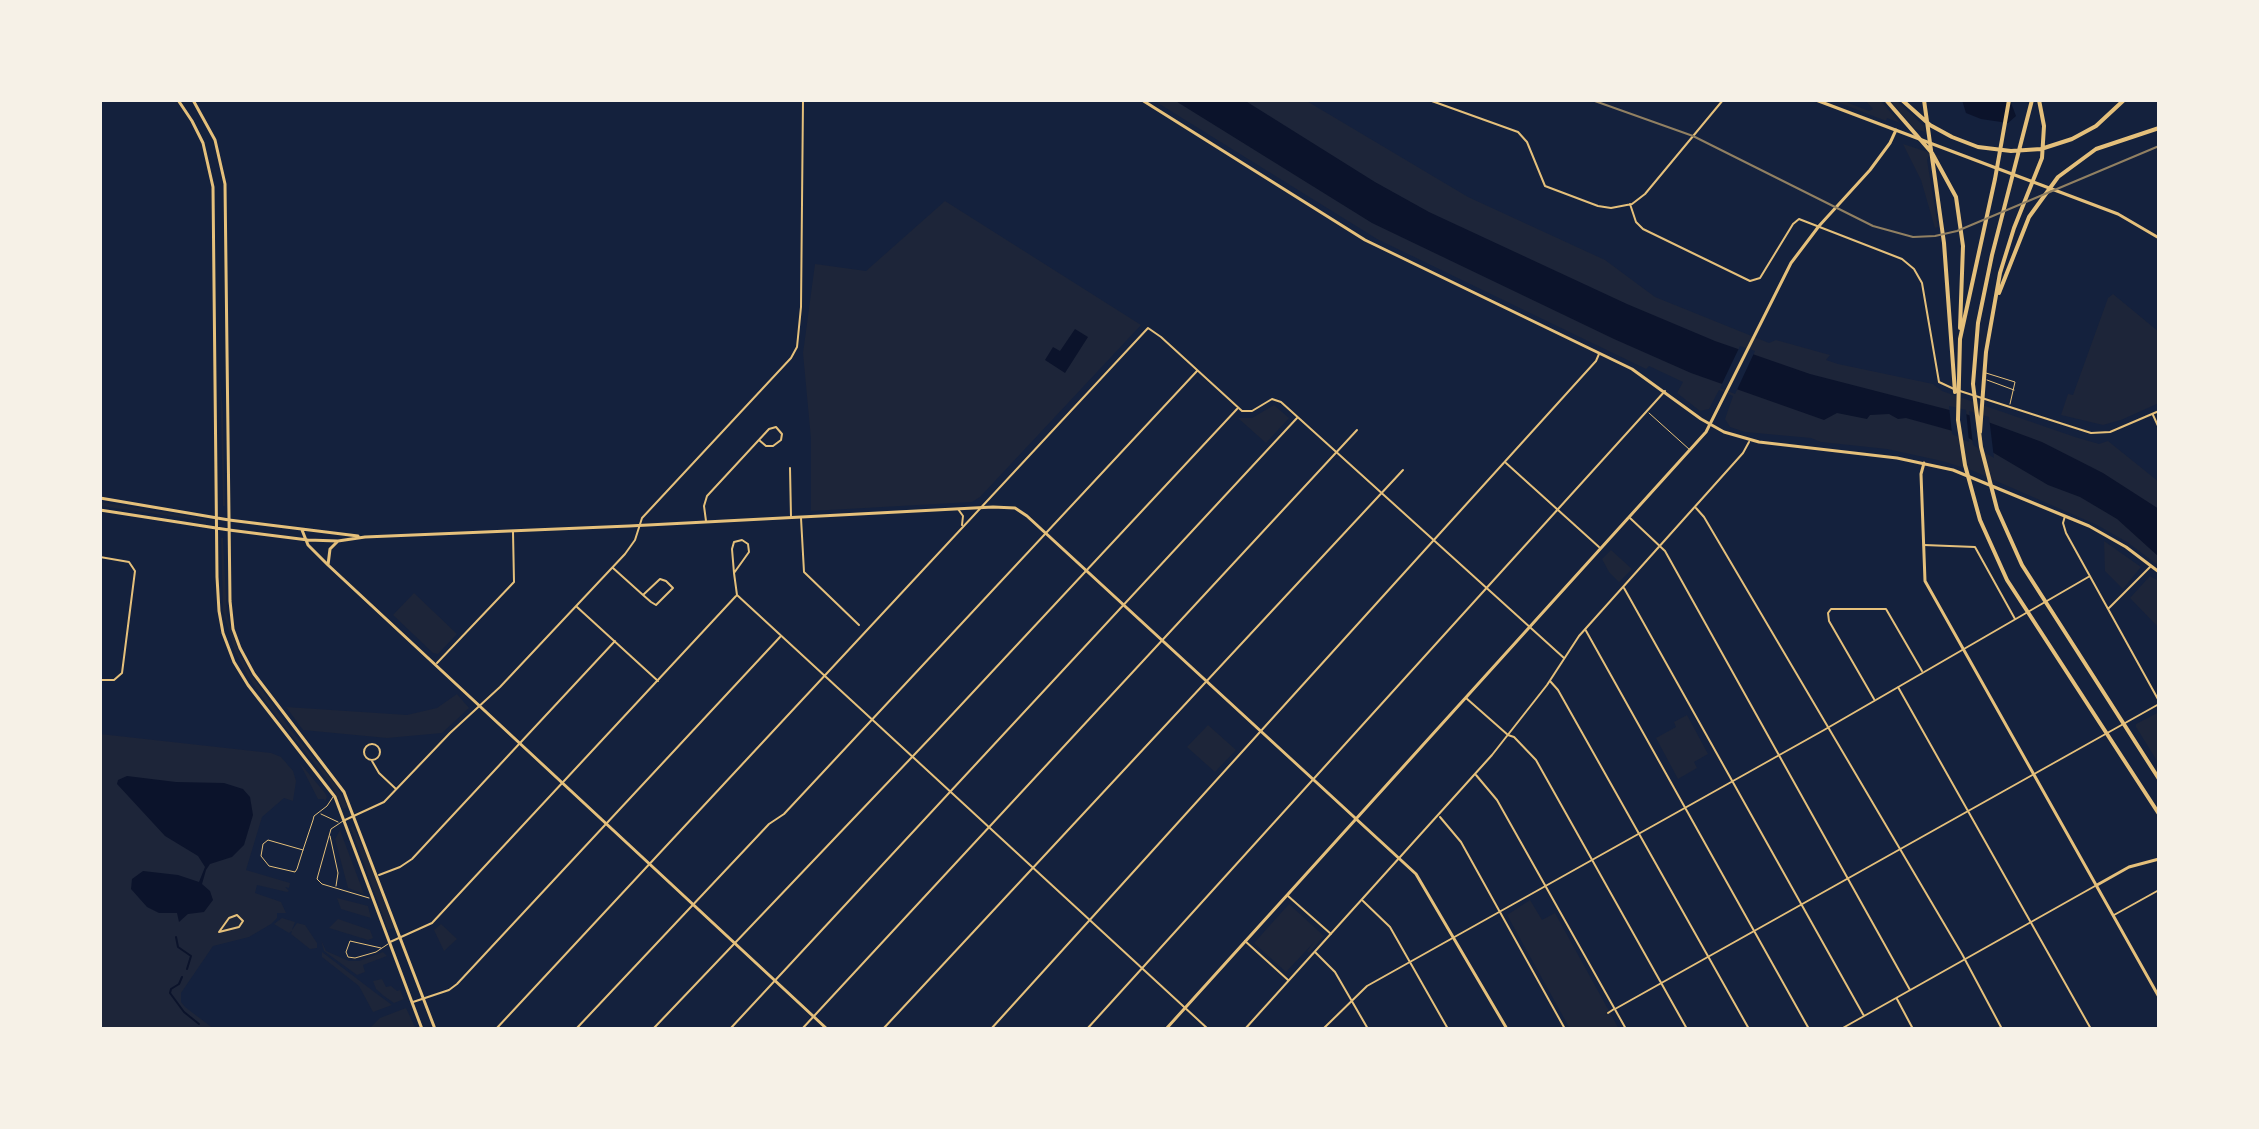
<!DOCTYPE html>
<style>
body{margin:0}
#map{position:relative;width:2259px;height:1129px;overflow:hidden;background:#14213d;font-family:Merriweather,serif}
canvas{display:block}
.frame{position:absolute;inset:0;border:102px solid #f6f1e7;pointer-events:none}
</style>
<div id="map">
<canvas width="2259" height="1129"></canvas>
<div class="frame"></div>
</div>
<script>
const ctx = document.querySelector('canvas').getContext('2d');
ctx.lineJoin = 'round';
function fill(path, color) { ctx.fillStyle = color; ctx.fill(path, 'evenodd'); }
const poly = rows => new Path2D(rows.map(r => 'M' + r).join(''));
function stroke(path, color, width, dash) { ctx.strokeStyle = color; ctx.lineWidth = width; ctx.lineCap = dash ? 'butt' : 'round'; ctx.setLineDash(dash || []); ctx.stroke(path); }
const green = poly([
 [1153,100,1305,100,1468,197,1605,260,1655,297,1769,343,1776,340,1830,355,1826,360,1838,364,1933,384,1942,391,2075,437,2099,444,2108,441,2159,482,2159,566,2127,542,2097,525,1971,470,1942,461,1887,449,1821,442,1811,438,1745,432,1730,427,1725,419,1733,396,1719,390,1709,409,1700,411,1677,393,1683,382,1649,366,1646,369,1377,239],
 [1832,100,1841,100,1869,111,1873,109,1865,100,1880,100,1900,123,1887,118,1886,121],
 [1889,100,1896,100,1924,126,1925,132,1915,129],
 [1903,144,1940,156,1940,159,1929,155,1927,160,1938,227,1935,228,1921,180],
 [945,201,1141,325,980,497,972,502,811,511,811,439,803,353,815,264,866,271],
 [2113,294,2159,332,2159,403,2121,420,2103,425,2061,415,2068,394,2073,395,2108,298],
 [220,379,223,411,225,506,223,506],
 [1274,405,1289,418,1266,443,1238,418,1252,418],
 [100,502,206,519,206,521,100,506],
 [221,538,223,538,227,616,239,653,252,676,290,729,336,785,348,807,343,809,331,784,276,716,249,678,235,652,223,611],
 [2104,541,2141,567,2123,589,2105,571],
 [1611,550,1632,569,1619,582,1609,572,1602,559],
 [2150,576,2159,581,2159,628,2130,598],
 [414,593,457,634,438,654,433,653,393,615],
 [457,694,469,708,442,733,387,738,303,730,286,707,407,715,437,708],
 [2159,712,2159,764,2136,727,2136,724],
 [1687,715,1708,754,1694,762,1697,768,1678,779,1656,738,1676,727,1674,722],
 [1208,725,1236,750,1215,772,1187,747],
 [100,734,271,753,281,757,293,771,296,781,293,801,284,798,262,817,246,870,290,883,289,888,285,887,289,891,287,892,257,885,255,893,281,902,286,913,277,913,277,918,271,924,249,937,213,946,181,993,181,1002,185,1007,214,1029,100,1029],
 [299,762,325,793,327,797,325,802,324,799,318,799],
 [353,826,371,865,394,928,388,930,351,828],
 [340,830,364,894,348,888,335,839],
 [337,898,368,906,371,918,341,909],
 [1530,900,1542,920,1555,913,1619,1029,1570,1029,1507,915],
 [1289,904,1324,936,1309,953,1307,951,1316,940,1286,972,1254,943],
 [282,918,295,922,292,930,297,923,305,925,317,943,317,948,310,949,291,934,292,931,289,933,274,924],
 [338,919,370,930,373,938,368,940,329,928],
 [441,924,457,939,444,951,434,930],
 [321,940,326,951,349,961,359,961,383,952,387,956,363,965,365,972,357,975,324,951],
 [322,952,373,991,392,1005,373,1012,359,986,322,957],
 [382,979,386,987,391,986,397,991,400,990,404,999,394,1003,384,996,376,989,373,981],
 [406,1008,416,1029,369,1029,380,1018]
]);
const water = poly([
 [1174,100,1244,100,1375,182,1429,212,1627,304,1715,341,1810,374,1969,415,2042,442,2103,473,2159,509,2159,557,2117,519,2080,497,2048,485,1960,433,1906,418,1898,419,1889,414,1870,415,1867,419,1837,413,1824,420,1691,373,1614,339,1372,223],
 [1962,100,2010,100,2016,116,2008,123,1981,119,1966,113],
 [1075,329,1088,337,1065,373,1045,360,1053,347,1060,351],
 [127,776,176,782,224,783,243,789,250,797,253,815,244,845,232,857,210,864,206,870,202,884,210,891,213,900,204,912,188,914,179,922,177,913,159,913,147,907,131,889,132,879,143,871,178,875,199,882,205,867,198,856,165,836,117,784,118,780]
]);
const pier = poly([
 [1740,346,1755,351,1735,394,1720,388],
 [1949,406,1966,410,1969,442,1952,434],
 [1969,411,1989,417,1994,458,1973,445]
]);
const stream = poly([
 [176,937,178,947,191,956,187,969],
 [182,977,179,984,171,989,170,993,184,1012,199,1024]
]);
const service = poly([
 [1986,373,2015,382,2010,404],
 [1987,380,2014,390],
 [1649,413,1690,450],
 [321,814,338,822],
 [343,821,331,829,317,879,322,884,369,898],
 [330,836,338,873,336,886],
 [303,850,268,840,263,844,261,856,269,866,295,872,297,869,303,850,313,820,314,816,327,806,333,797],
 [381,948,350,941,346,952,348,957,355,958,376,952,388,944]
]);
const pedestrian = poly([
 [237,915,243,921,239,927,219,932,229,918,237,915],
 [1608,1013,1614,1009]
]);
const minor = poly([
 [1429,100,1518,132,1527,142,1545,186,1598,206,1611,208,1632,204,1645,194,1723,100],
 [1630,204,1636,222,1643,229,1750,281,1760,278,1793,224,1799,219,1902,259,1914,269,1922,283,1939,382,1954,389],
 [1960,391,2091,433,2110,432,2159,411],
 [2153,415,2159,428],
 [1506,463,1599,547],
 [790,468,791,517],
 [1696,508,1704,517,1962,954,2002,1029],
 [958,509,963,516,962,525],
 [2065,516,2063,523,2066,533,2159,701],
 [801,518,804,572,859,625],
 [1630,518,1665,551,1910,990],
 [706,521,704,506,707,496,769,429,776,427,782,434,781,440,773,446,766,446,759,440],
 [1924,545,1975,547,2015,619],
 [100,557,129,562,135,571,122,673,114,680,100,680],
 [613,568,643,595,651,602,656,605,673,588,666,581,660,579,643,595],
 [734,573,749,552,748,544,742,540,734,542,732,549,734,573,737,595,1208,1029],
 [1624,588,1864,1016],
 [577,607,658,681],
 [2109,608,2150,567],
 [1585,629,1809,1029],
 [437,663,514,582,513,532],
 [1550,681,1558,690,1749,1029],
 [1898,687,2091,1029],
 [1466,698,1508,735,1514,737,1536,760,1687,1029],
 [1874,699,1829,621,1828,613,1831,609,1886,609,1922,671],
 '364 752a8 8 0 1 1 16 0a8 8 0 1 1-16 0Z',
 [372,761,379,773,396,789],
 [1476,775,1497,800,1626,1029],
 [1440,817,1461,842,1565,1029],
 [345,820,384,802,450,733,500,687,625,554,635,540,642,518,791,358,797,347,801,307,803,100],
 [379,875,400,867,412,859,615,641],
 [1288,896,1331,934],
 [1363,901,1390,927,1448,1029],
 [2114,915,2159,890],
 [1245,941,1288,980],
 [390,942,432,923,736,596],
 [1315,952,1335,972,1368,1029],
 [1897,999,1913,1029],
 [413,1002,449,990,457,984,780,637],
 [1615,1009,2159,704],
 [496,1029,1148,328,1161,337,1242,411,1252,411,1272,399,1281,402,1564,658],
 [576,1029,769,824,784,814,1197,371],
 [653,1029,933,735,1237,409],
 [730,1029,1297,418],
 [802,1029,1357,430],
 [883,1029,1403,470],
 [991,1029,1596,361,1599,354],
 [1087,1029,1665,391],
 [1245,1029,1492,755,1547,685,1579,636,1743,453,1749,442],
 [1323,1029,1367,986,1824,730,2090,576],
 [1841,1029,2095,886]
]);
const tertiary = poly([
 [229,520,358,536],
 [229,530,308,540,338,541,365,537,629,526,993,507,1015,508,1027,516,1416,874,1507,1029],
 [302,530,308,545,328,565,827,1029],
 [328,565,330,549,338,541],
 [1166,1029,1706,432,1791,263,1819,226,1870,170,1890,143,1896,130]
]);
const secondary = poly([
 [178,100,192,121,203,143,213,187,217,577,219,611,223,633,234,662,248,685,335,797,422,1029],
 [193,100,215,140,225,184,230,601,233,629,240,648,254,674,344,792,435,1029],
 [1142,100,1365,240,1632,369,1701,419,1724,432,1759,442,1897,458,1953,470,2089,526,2126,547,2159,572],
 [1816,100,2118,214,2159,238],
 [1924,463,1921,474,1925,581,2159,997],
 [100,498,229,520],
 [100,510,229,530],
 [2097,885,2129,867,2159,859]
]);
const motorway = poly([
 [1886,100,1932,153,1956,197,1963,246,1960,328],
 [1902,100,1930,125,1952,137,1978,147,2011,151,2041,149,2072,139,2096,126,2124,100],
 [1924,100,1944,243,1955,392],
 [2009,100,1995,179,1960,339,1958,420,1965,465,1980,520,2007,580,2159,814],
 [2032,100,1992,255,1978,323,1973,384,1981,447,1997,509,2022,565,2159,779],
 [1999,293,2029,217,2058,177,2096,149,2159,128],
 [1980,432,1986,352,2000,273,2014,228,2042,158,2044,126,2039,100]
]);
const rail = poly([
 [1592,100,1693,136,1873,226,1913,237,1935,236,1957,231,2159,146]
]);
fill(green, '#1d2539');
fill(water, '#0b132b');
fill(pier, '#14213d');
stroke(stream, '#0b132b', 2);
stroke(service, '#e5c07b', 1);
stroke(pedestrian, '#e5c07b', 2);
stroke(minor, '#e5c07b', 2);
stroke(tertiary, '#e5c07b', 3);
stroke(secondary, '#e5c07b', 3);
stroke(motorway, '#e5c07b', 4);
stroke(rail, '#918062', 2);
</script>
